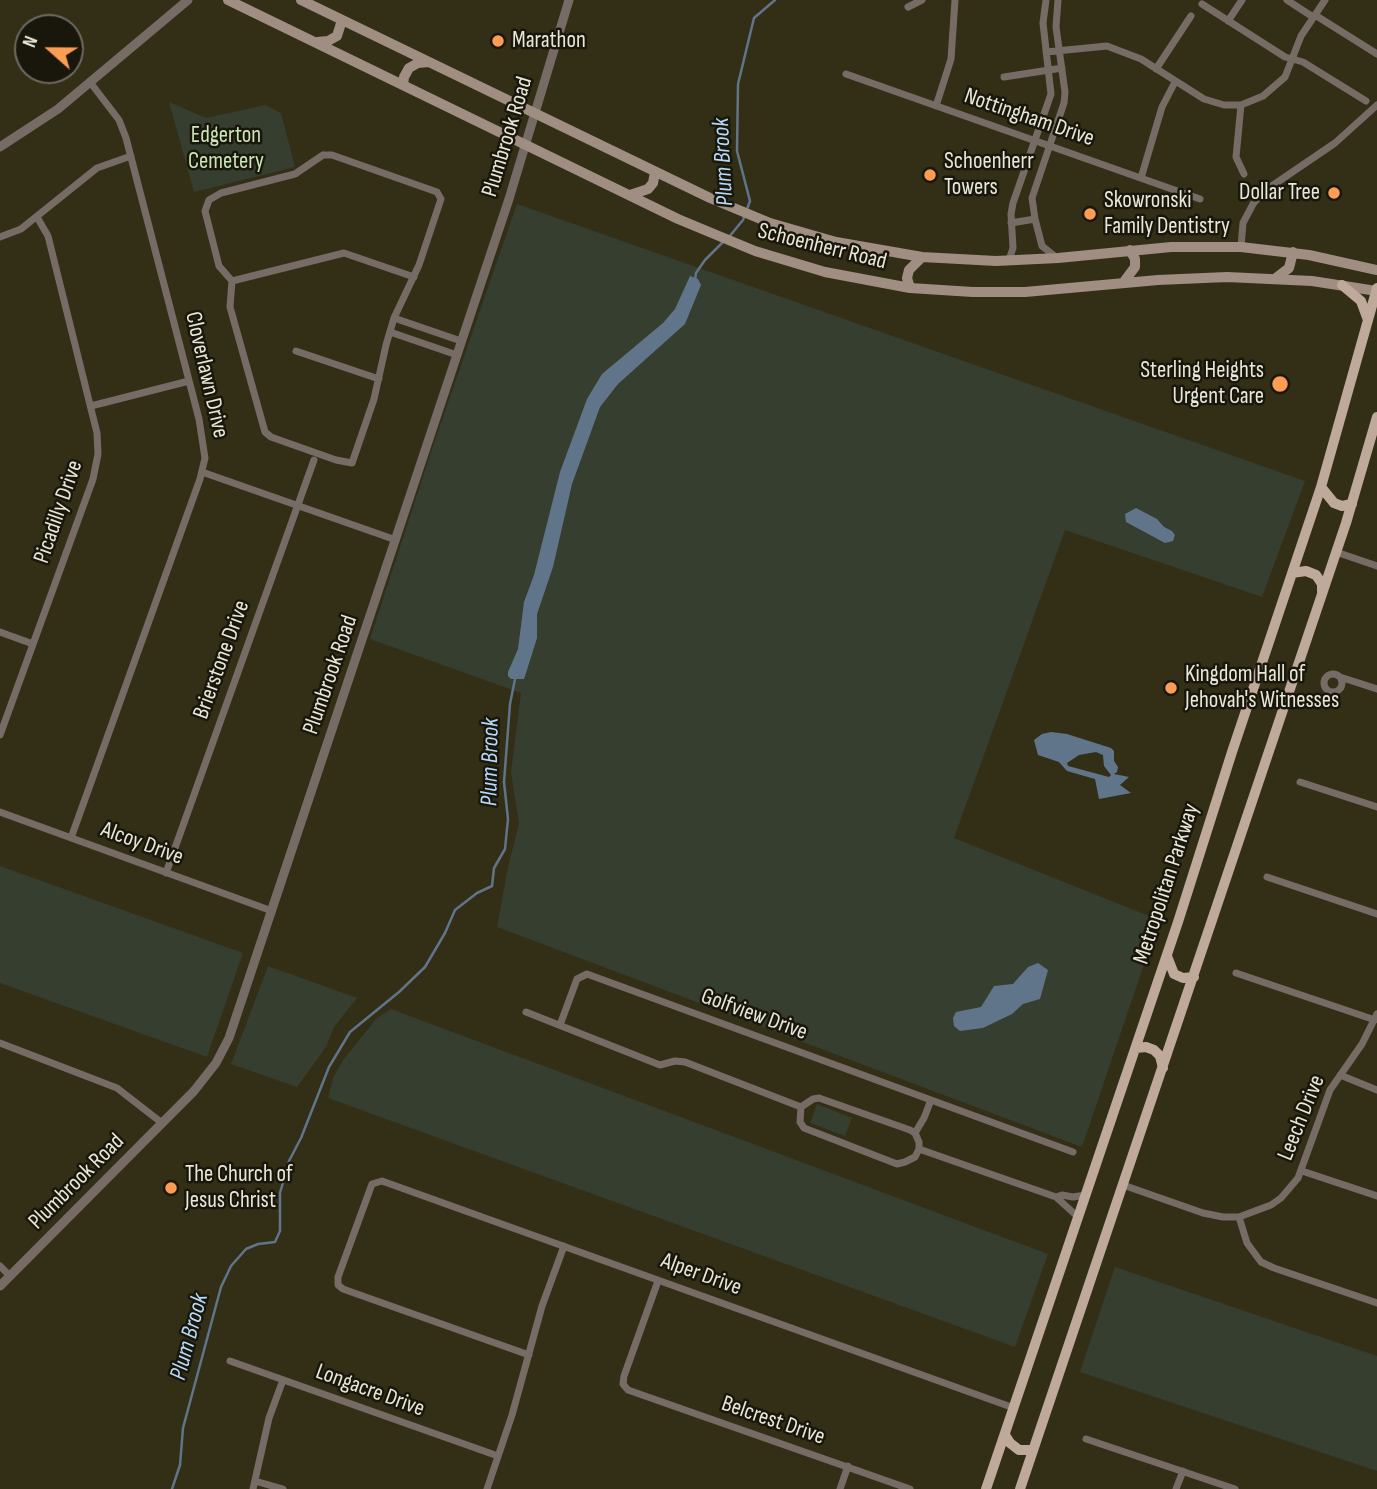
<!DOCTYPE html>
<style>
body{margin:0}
#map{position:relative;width:1377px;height:1489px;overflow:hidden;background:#332f16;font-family:"Sofia Sans Condensed",sans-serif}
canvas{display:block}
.north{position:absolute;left:14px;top:14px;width:70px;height:70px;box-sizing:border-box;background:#19170c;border:2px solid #6c6a5e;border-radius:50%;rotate:291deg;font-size:19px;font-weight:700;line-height:28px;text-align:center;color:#e9e7d8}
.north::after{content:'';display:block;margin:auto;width:24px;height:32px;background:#fc9d53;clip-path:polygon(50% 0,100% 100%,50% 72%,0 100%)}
</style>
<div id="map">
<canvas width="1377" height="1489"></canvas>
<div class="north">N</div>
</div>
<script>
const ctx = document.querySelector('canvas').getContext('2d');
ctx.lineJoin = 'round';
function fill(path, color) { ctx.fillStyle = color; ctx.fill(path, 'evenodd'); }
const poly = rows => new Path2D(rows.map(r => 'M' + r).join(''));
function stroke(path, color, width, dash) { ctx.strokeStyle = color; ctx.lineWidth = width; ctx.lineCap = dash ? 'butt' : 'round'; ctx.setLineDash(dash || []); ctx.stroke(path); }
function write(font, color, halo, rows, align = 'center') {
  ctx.font = font + ' "Sofia Sans Condensed",sans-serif'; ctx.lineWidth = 5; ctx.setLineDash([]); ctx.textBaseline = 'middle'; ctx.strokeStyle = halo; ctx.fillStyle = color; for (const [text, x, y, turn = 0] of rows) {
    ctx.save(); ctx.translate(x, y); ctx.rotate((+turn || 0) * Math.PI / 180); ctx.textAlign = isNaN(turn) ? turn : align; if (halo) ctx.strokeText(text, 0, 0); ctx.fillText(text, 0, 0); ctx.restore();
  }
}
const green = poly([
 [169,102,206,118,265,105,281,113,295,167,194,192],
 [517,204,1305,481,1262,597,1065,530,954,838,1159,920,1082,1147,497,927,508,867,519,824,511,772,521,693,370,639,433,446],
 [0,866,243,953,207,1057,0,983],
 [268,966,357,998,334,1027,326,1047,297,1087,231,1064],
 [391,1009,1048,1254,1015,1347,328,1098,333,1078,343,1060,377,1018],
 [817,1104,852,1118,845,1136,810,1123],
 [1115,1267,1377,1356,1377,1471,1080,1372]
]);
const water = poly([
 [690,276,698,279,701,285,685,324,618,384,600,407,572,484,553,567,537,614,537,638,527,670,524,679,511,679,508,676,508,672,518,649,524,602,534,575,560,472,587,399,602,374,663,323,675,309],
 [1136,508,1157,519,1164,527,1172,531,1175,535,1173,541,1165,543,1126,522,1125,514],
 [1051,732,1067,734,1111,748,1114,751,1114,761,1118,767,1117,772,1114,774,1129,777,1120,785,1131,793,1099,799,1095,779,1067,771,1059,762,1038,755,1034,740,1042,734],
 [1096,752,1103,755,1104,766,1111,775,1109,777,1068,766,1067,763,1079,755],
 [1038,963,1048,970,1040,999,1023,1004,1012,1014,983,1028,960,1031,954,1026,953,1018,956,1012,981,1007,994,986,1013,984,1028,967]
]);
const stream = poly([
 [729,237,743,220,750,201,737,151,738,84,754,18,775,0],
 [695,280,696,273,705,260,724,241],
 [172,1489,180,1465,183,1428,221,1287,231,1266,246,1249,258,1244,275,1242,280,1231,280,1193,289,1161,301,1138,329,1067,350,1032,399,992,425,967,445,933,455,910,477,893,492,886,494,868,505,849,508,819,504,782,510,704,515,679]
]);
const minor = poly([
 [1287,0,1313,17],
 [1202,4,1285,57,1303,62,1366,101],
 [908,7,922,0],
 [1315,15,1377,54],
 [1228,21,1242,0],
 [1046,52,1107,46,1141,59,1204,99,1224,105,1241,105,1263,96,1285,77,1301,36,1325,0],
 [1156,69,1191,16],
 [846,74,1200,199],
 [1004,77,1062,68],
 [1241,105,1236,157,1244,174],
 [936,106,951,59,955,0],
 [323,155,332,155,437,192,441,199,419,265,394,318,386,345,374,399,352,463,336,460,271,437,265,432,230,307,232,281,219,266,205,211,209,200,221,193,295,174,323,155],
 [1141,178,1162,107,1175,82],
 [1011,223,1035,219],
 [0,237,21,229,97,168,131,156],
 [1241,247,1243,223,1253,204,1263,192,1335,143,1377,105],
 [1057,258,1042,246,1035,219,1032,198,1064,103,1065,92,1056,27,1058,0],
 [1009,260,1013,248,1011,214,1013,203,1051,94,1043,23,1046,0],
 [232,281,344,253,414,277],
 [394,318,461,341],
 [390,332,457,355],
 [296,351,379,379],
 [91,406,189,381],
 [202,472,396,540],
 [1336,552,1377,566],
 [0,632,33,644],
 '1324 683a9 9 0 1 1 18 0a9 9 0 1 1-18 0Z',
 [1340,677,1377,689],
 [0,735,93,479,98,454,97,433,48,236,37,217],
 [1300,782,1377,807],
 [0,812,272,911],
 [71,838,200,479,205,458,199,419,126,138,119,120,90,82],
 [166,873,314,460],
 [1267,877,1377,914],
 [1236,973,1375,1020],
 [526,1012,660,1065,675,1061,685,1062,801,1107],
 [560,1025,577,979,587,974,1073,1152],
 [0,1043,117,1088,162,1123],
 [1340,1075,1377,1090],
 [819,1098,910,1130,915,1133,919,1142,919,1149,915,1157,905,1162,897,1164,804,1128,800,1122,801,1107,813,1099,819,1098],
 [915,1133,924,1118,931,1100],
 [919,1149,1056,1197],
 [1302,1171,1377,1196],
 [1123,1185,1203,1213,1223,1217,1239,1217,1271,1205,1281,1198,1298,1178,1330,1090,1362,1044,1377,1014],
 [1078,1217,1056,1197,1062,1195,1073,1197,1086,1195],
 [1239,1217,1247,1243,1261,1262,1274,1268,1377,1303],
 [0,1266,10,1276],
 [658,1281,624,1376,623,1384,628,1390,910,1489],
 [529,1355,343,1289,338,1285,338,1277,372,1184,382,1181,1014,1408],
 [230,1361,498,1456],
 [1086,1439,1235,1489],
 [255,1481,283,1489],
 [253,1489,269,1418,283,1380],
 [487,1489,512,1415,542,1306,564,1246],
 [840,1489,848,1466],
 [1176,1489,1183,1471]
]);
const tertiary = poly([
 [0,147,58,109,188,0],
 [0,1286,194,1091,216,1063,229,1038,509,199,569,0]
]);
const secondary = poly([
 [228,0,678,219,755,251,825,272,910,288,973,292,1025,292,1158,280,1227,277,1312,281,1377,291],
 [301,0,710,198,770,223,836,242,922,257,996,261,1058,258,1171,247,1241,247,1309,255,1377,270],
 [317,42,328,41,337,36,342,20],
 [403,85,404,77,409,68,418,63,428,62],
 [630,195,648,189,653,183,655,172],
 [1276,278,1289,268,1293,252],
 [1123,283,1135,267,1135,259,1130,250],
 [910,288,907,278,909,270,922,257]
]);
const primary = poly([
 [1342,285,1361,301,1368,320],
 [1321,487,1334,503,1342,506,1352,504],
 [1292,573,1306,571,1316,575,1322,584,1322,592],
 [1167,956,1174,974,1183,978,1194,977],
 [1136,1048,1146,1047,1154,1050,1160,1056,1163,1068],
 [1005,1435,1010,1443,1019,1450,1033,1450],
 [986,1489,1178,922,1232,752,1321,487,1377,288],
 [1020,1489,1346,523,1377,417]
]);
const markers = [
 [498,41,7,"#fc9d53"],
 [930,175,7,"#fc9d53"],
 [1334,193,7,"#fc9d53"],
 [1090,214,7,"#fc9d53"],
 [1280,384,9,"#fc9d53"],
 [1171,688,7,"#fc9d53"],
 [171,1188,7,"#fc9d53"]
];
const poiNames = [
 ["Marathon",512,41],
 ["Schoenherr",944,162],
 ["Towers",944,188],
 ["Dollar Tree",1320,193,"right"],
 ["Skowronski",1104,201],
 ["Family Dentistry",1104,227],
 ["Sterling Heights",1264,371,"right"],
 ["Urgent Care",1264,397,"right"],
 ["Kingdom Hall of",1185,675],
 ["Jehovah's Witnesses",1185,701],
 ["The Church of",185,1175],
 ["Jesus Christ",185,1201]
];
const streetNames = [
 ["Nottingham Drive",1029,118,19],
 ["Plumbrook Road",508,137,-73],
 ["Schoenherr Road",822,247,14],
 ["Cloverlawn Drive",206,375,77],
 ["Picadilly Drive",59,512,-71],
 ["Brierstone Drive",222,660,-70],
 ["Plumbrook Road",331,675,-71],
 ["Alcoy Drive",142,844,20],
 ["Metropolitan Parkway",1167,884,-72],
 ["Golfview Drive",754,1015,20],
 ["Leech Drive",1302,1118,-68],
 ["Plumbrook Road",77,1182,-45],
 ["Alper Drive",701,1275,20],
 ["Longacre Drive",370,1391,20],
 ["Belcrest Drive",773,1421,19]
];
const parkNames = [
 ["Edgerton",226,136],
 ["Cemetery",226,162]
];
const waterNames = [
 ["Plum Brook",724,162,-93],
 ["Plum Brook",491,762,-89],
 ["Plum Brook",190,1337,-75]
];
fill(green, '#363e2f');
fill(water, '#607589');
stroke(stream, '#607589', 2.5);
stroke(minor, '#776c65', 7);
stroke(tertiary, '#776c65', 9);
stroke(secondary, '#a08e83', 10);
stroke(primary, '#bfa99a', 10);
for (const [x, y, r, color] of markers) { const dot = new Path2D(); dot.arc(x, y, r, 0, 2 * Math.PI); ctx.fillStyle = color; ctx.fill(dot); stroke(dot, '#19170c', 2.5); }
write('23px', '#e9e7d8', '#19170c', poiNames, 'left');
write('23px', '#e9e7d8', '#19170c', streetNames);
write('23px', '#cbe5b5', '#19170c', parkNames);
write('italic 24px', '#b8daf9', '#19170c', waterNames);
</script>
